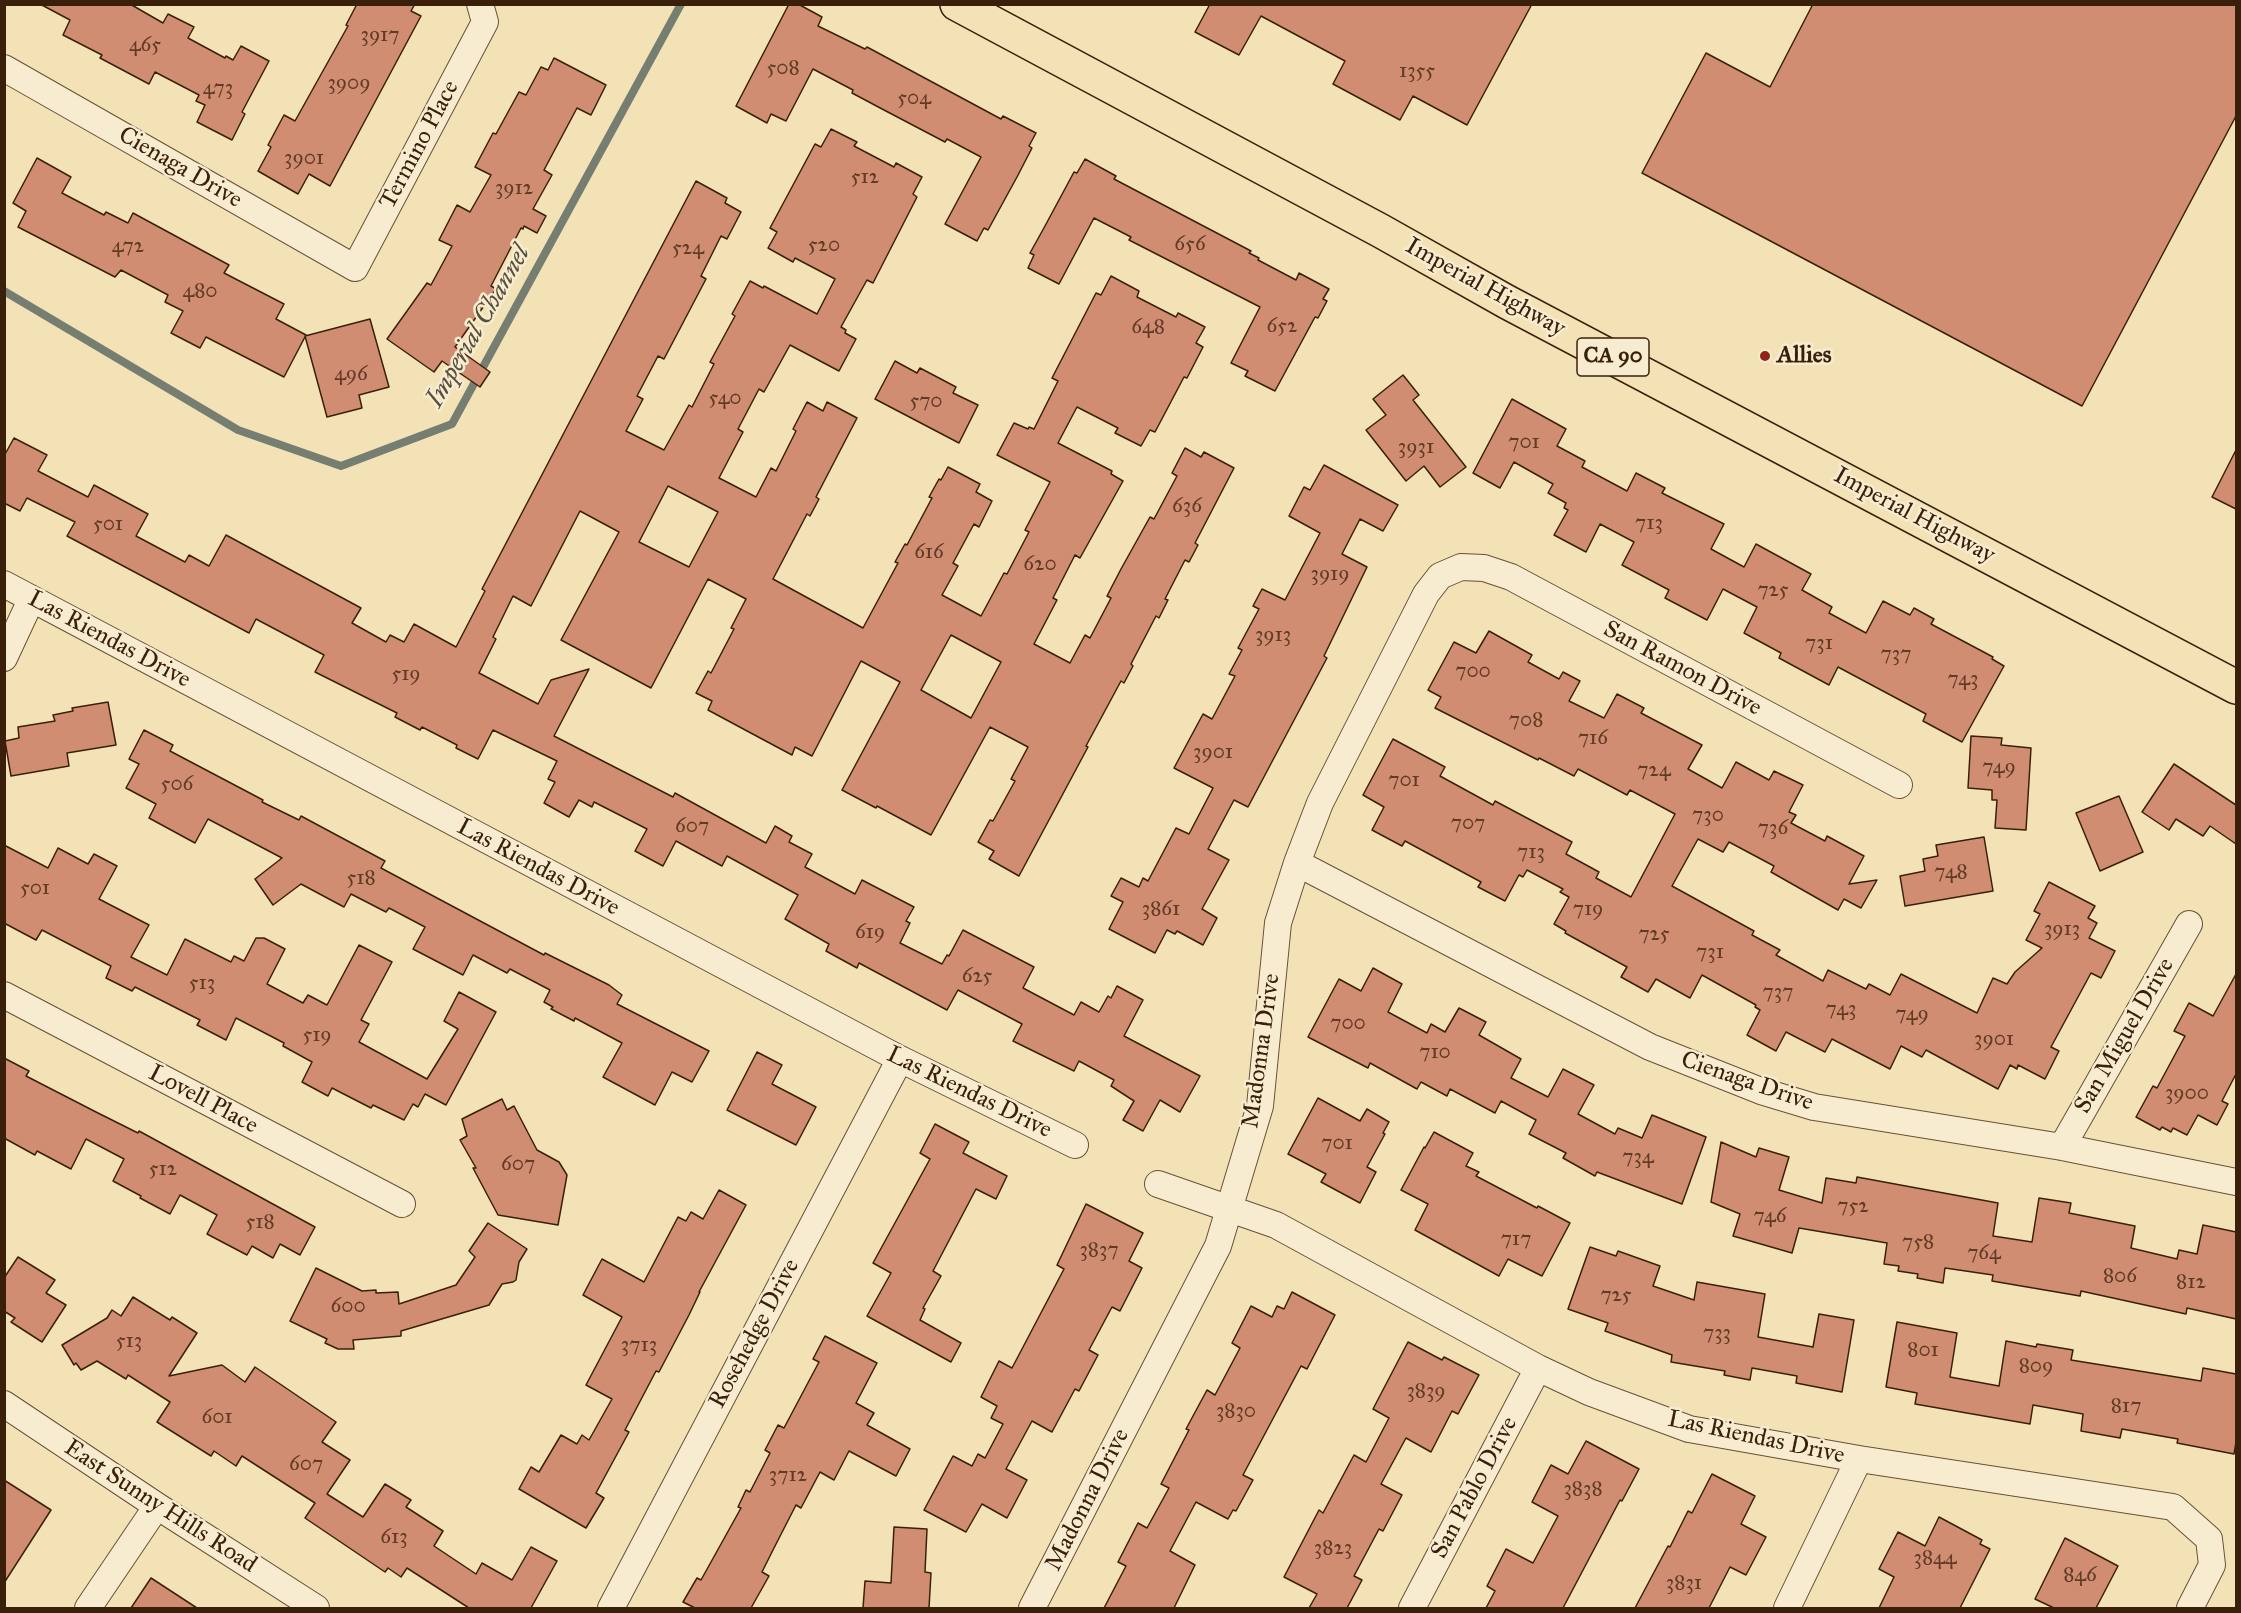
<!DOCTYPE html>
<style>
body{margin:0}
#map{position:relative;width:2241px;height:1613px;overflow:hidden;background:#f4e2b7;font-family:"IM FELL Great Primer",serif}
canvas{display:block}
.frame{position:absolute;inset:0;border:6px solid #3a200b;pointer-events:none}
</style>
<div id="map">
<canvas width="2241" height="1613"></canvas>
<div class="frame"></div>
</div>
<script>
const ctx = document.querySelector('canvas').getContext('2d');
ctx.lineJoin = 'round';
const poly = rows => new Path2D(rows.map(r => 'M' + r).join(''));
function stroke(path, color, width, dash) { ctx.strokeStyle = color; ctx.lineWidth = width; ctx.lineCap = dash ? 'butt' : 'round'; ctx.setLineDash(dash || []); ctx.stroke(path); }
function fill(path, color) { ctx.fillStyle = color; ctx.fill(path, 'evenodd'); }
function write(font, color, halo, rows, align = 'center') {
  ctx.font = font + ' "IM FELL Great Primer",serif'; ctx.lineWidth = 5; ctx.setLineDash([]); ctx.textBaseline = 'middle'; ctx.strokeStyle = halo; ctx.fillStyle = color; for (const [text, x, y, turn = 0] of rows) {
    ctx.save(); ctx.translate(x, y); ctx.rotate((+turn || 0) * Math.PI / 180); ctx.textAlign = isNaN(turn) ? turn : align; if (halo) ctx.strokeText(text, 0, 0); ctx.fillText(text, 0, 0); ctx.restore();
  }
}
const stream = poly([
 [4,291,238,430,341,466,452,424,681,4]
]);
const building = poly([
 [40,4,130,4,163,23,168,14,194,27,188,38,225,58,226,56,233,60,241,46,269,61,242,112,245,114,232,140,197,122,205,105,196,101,199,95,155,72,149,84,100,58,102,55,63,35,70,20,40,4],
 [357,4,415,4,411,11,421,16,330,186,309,174,298,194,258,171,271,147,268,145,284,115,295,121,348,26,346,25,357,4],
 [789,4,798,4,822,17,818,26,865,49,867,47,1001,119,1003,116,1036,133,1029,146,1032,148,1017,177,988,230,984,228,977,241,945,224,981,157,947,139,945,142,884,110,852,93,853,90,813,69,786,121,771,114,767,123,736,106,789,4],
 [1210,4,1532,4,1467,125,1413,96,1400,120,1333,84,1345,61,1261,16,1239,55,1195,32,1210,4],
 [1813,4,2236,4,2236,116,2082,406,1642,173,1706,53,1770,87,1813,4],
 [554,58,606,85,591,115,577,108,544,170,552,175,533,209,546,216,537,233,524,226,523,229,521,228,491,286,496,289,455,347,490,372,480,387,442,361,434,372,387,339,427,283,431,285,452,246,439,240,457,205,470,212,491,175,475,167,493,133,496,134,519,92,526,95,541,67,548,70,554,58],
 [831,129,857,142,854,146,894,167,896,163,922,177,913,194,917,197,873,283,867,280,841,327,846,330,845,333,856,339,839,371,790,345,764,392,759,389,738,429,743,432,719,478,756,497,771,468,776,471,796,431,793,429,807,402,823,411,827,402,857,418,816,497,819,499,810,516,807,514,773,579,863,628,898,563,895,562,905,544,907,545,932,498,929,497,939,479,941,480,948,467,980,484,976,492,992,501,979,527,974,524,953,563,958,566,942,595,981,616,1004,573,1007,574,1029,532,1025,530,1050,482,997,455,1014,423,1028,429,1029,427,1034,429,1058,381,1052,378,1096,293,1101,295,1111,276,1139,291,1137,297,1176,317,1178,313,1205,327,1196,343,1203,347,1187,378,1184,377,1155,432,1150,430,1141,446,1115,433,1118,428,1077,407,1058,443,1112,471,1111,474,1123,481,1080,558,1075,555,1053,598,1057,600,1034,644,1070,663,1085,635,1090,638,1111,598,1107,596,1121,569,1150,517,1154,519,1177,476,1172,473,1185,448,1201,457,1204,452,1234,468,1195,543,1198,545,1189,562,1185,560,1165,599,1168,600,1159,618,1156,616,1131,664,1133,666,1124,683,1121,681,1086,746,1088,747,1019,876,989,859,994,851,978,842,990,820,993,821,1015,781,1011,779,1028,747,990,727,931,835,877,806,876,808,842,790,900,682,861,661,812,756,795,747,792,755,762,739,708,710,712,701,696,693,708,671,711,673,734,629,731,628,746,599,708,579,651,688,561,640,619,532,580,511,531,606,513,596,493,637,496,639,479,673,538,704,551,680,589,669,554,736,673,797,675,793,766,843,775,826,792,836,789,842,812,854,805,867,855,894,862,880,914,907,906,921,910,923,900,943,942,964,947,955,949,956,963,930,1034,967,1023,988,1074,1015,1081,1002,1099,1012,1108,996,1111,998,1117,986,1143,1000,1124,1036,1200,1076,1180,1112,1160,1100,1143,1131,1123,1120,1134,1101,1111,1086,1114,1080,1079,1061,1074,1071,1013,1041,1022,1024,958,990,947,1010,859,963,857,968,826,951,829,944,785,919,798,895,727,856,722,866,676,841,663,866,635,851,647,829,594,802,592,807,579,800,569,817,544,803,555,782,548,779,557,761,493,730,478,759,456,748,457,745,422,727,420,730,395,717,397,713,315,672,324,655,256,619,249,633,67,536,75,522,27,498,20,511,4,503,4,456,14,438,47,455,38,471,88,497,94,485,148,514,136,536,185,562,189,555,209,566,226,535,361,608,352,623,386,642,390,635,404,642,414,624,456,647,485,591,482,589,696,181,727,198,725,203,741,212,727,239,721,236,701,276,706,279,664,359,658,356,637,396,643,399,626,431,664,450,689,405,692,407,714,364,710,362,735,316,732,314,750,281,763,288,764,286,817,314,835,279,795,258,793,262,768,248,777,232,770,228,815,144,821,147,831,129],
 [668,486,718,512,689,567,639,542,668,486],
 [951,635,1001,662,971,718,921,690,951,635],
 [37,158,71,177,62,193,104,215,106,212,128,223,133,213,229,265,224,273,284,304,276,319,306,335,284,377,206,337,200,348,171,333,183,311,165,302,168,295,121,270,115,277,18,227,26,211,13,203,37,158],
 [1085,159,1116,176,1114,179,1251,251,1249,253,1259,258,1258,260,1296,280,1299,273,1329,289,1323,299,1327,301,1318,318,1315,317,1275,391,1245,376,1248,371,1231,363,1260,307,1129,240,1131,237,1094,218,1059,284,1028,268,1034,255,1030,253,1045,226,1074,172,1077,173,1085,159],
 [370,319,389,387,359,395,362,408,327,417,305,336,370,319],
 [895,361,917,373,920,368,956,387,953,393,978,405,959,443,875,399,895,361],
 [1403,375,1419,395,1413,400,1466,467,1440,487,1424,466,1406,481,1366,430,1386,415,1373,399,1403,375],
 [1512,399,1566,429,1557,446,1585,461,1582,467,1627,491,1636,473,1665,488,1662,493,1724,524,1711,549,1744,567,1756,544,1811,574,1802,590,1832,607,1829,613,1866,633,1883,601,1910,615,1914,608,1934,619,1931,624,1993,657,1992,659,2004,666,1962,742,1923,721,1926,714,1838,667,1829,685,1779,658,1781,653,1744,633,1757,607,1723,589,1707,620,1665,598,1669,590,1622,565,1634,542,1600,524,1586,552,1554,535,1568,510,1564,508,1566,503,1548,493,1553,484,1514,462,1500,488,1473,473,1512,399],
 [2236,450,2236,509,2212,497,2236,450],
 [1324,465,1398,505,1383,531,1360,519,1342,554,1367,567,1324,656,1327,658,1248,807,1234,800,1208,849,1229,860,1202,909,1217,918,1203,945,1177,931,1175,934,1167,930,1155,953,1109,929,1123,902,1111,896,1121,878,1139,887,1143,878,1148,881,1176,828,1189,834,1213,788,1174,768,1203,714,1212,719,1235,676,1229,674,1242,650,1238,648,1259,609,1253,606,1262,589,1285,600,1320,533,1289,516,1304,487,1310,490,1324,465],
 [1489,631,1532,655,1528,662,1559,679,1563,672,1580,681,1569,701,1604,718,1617,694,1644,708,1641,713,1702,745,1688,769,1722,788,1736,762,1769,780,1774,771,1803,785,1789,812,1796,815,1791,823,1825,841,1827,836,1864,856,1849,884,1877,880,1861,908,1844,899,1838,910,1771,872,1774,866,1729,842,1723,852,1698,839,1672,886,1754,931,1752,935,1780,950,1776,955,1823,981,1828,970,1866,989,1869,984,1890,995,1901,974,1977,1013,1993,978,2007,984,2015,972,2042,948,2026,940,2040,914,2034,911,2049,882,2095,906,2088,918,2097,923,2089,938,2115,951,2101,978,2091,973,2051,1047,2059,1051,2045,1079,2018,1065,2017,1069,2010,1065,1998,1089,1926,1050,1922,1057,1901,1046,1890,1069,1832,1039,1825,1052,1786,1032,1776,1051,1747,1035,1760,1010,1755,1007,1756,1005,1702,975,1690,998,1656,979,1648,992,1621,977,1627,967,1565,933,1566,931,1554,924,1569,897,1560,892,1563,889,1527,870,1523,877,1519,875,1505,901,1478,887,1481,882,1405,841,1402,846,1372,830,1384,807,1363,795,1393,739,1445,767,1440,776,1493,805,1495,801,1572,842,1566,854,1599,872,1596,878,1631,897,1675,814,1630,790,1627,795,1578,769,1574,776,1539,758,1538,760,1435,708,1441,697,1428,690,1454,642,1476,653,1489,631],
 [108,702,116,745,67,753,69,766,11,776,5,741,19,738,18,727,55,721,53,715,73,711,72,708,108,702],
 [144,730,173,745,170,751,263,800,262,802,299,820,301,816,385,861,381,868,437,898,544,955,545,953,609,985,622,995,617,1004,709,1051,692,1082,672,1072,655,1105,603,1077,622,1043,575,1018,574,1021,551,1009,553,1007,544,1002,550,990,510,969,507,973,473,955,463,975,413,949,425,927,389,908,386,912,351,894,344,907,301,884,273,905,255,879,282,858,208,819,195,843,149,818,156,804,126,788,139,764,129,759,144,730],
 [1971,736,2002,738,2001,745,2031,748,2026,830,1995,828,1997,800,1992,800,1992,790,1968,788,1971,736],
 [2174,764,2236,805,2236,844,2210,826,2203,836,2176,819,2169,830,2142,812,2174,764],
 [2119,796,2143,852,2100,871,2076,813,2119,796],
 [1984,837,1993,891,1905,906,1900,876,1925,871,1923,859,1938,856,1936,845,1984,837],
 [4,845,48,868,58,848,88,864,94,854,117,866,99,899,149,925,131,957,167,975,185,939,231,962,234,956,244,961,256,938,264,938,285,949,267,984,303,1003,308,995,327,1005,359,945,392,962,361,1020,369,1024,359,1042,427,1079,458,1029,444,1021,459,992,496,1012,446,1105,425,1094,418,1107,413,1104,404,1120,373,1105,371,1108,332,1088,328,1096,302,1082,312,1062,283,1046,284,1043,236,1018,226,1040,197,1025,200,1020,135,987,132,991,106,978,111,966,42,930,36,940,4,923,4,845],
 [1373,968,1402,984,1388,1012,1427,1033,1431,1024,1445,1032,1459,1008,1486,1022,1479,1035,1521,1059,1511,1078,1548,1097,1563,1069,1594,1085,1578,1114,1615,1134,1618,1128,1642,1138,1652,1115,1706,1137,1682,1204,1597,1172,1595,1176,1563,1158,1566,1153,1529,1134,1536,1120,1501,1101,1495,1113,1450,1089,1447,1096,1421,1082,1417,1089,1370,1063,1368,1068,1308,1037,1339,979,1361,991,1373,968],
 [2236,974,2236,1074,2222,1101,2228,1104,2217,1125,2198,1115,2187,1135,2173,1128,2171,1132,2162,1127,2160,1130,2136,1117,2153,1086,2157,1088,2185,1036,2174,1031,2189,1003,2213,1016,2236,974],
 [757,1052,782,1065,772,1084,816,1107,796,1145,727,1110,757,1052],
 [4,1058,29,1071,26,1076,96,1112,138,1133,139,1131,315,1227,300,1255,280,1244,273,1258,252,1246,247,1255,207,1234,217,1215,180,1195,170,1214,140,1198,141,1196,113,1181,124,1159,86,1139,71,1169,37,1151,35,1155,4,1138,4,1058],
 [1318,1098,1360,1121,1367,1109,1389,1122,1383,1133,1385,1134,1367,1167,1376,1172,1360,1203,1321,1182,1326,1174,1288,1154,1318,1098],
 [502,1099,507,1110,514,1106,537,1150,559,1162,567,1175,558,1225,498,1215,473,1168,476,1168,460,1140,467,1136,462,1119,502,1099],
 [935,1124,969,1142,963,1153,1007,1176,996,1199,976,1189,933,1271,941,1276,923,1308,925,1309,920,1320,961,1343,951,1362,867,1316,891,1273,873,1263,930,1159,920,1153,935,1124],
 [1434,1132,1473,1153,1466,1166,1479,1172,1476,1176,1537,1208,1538,1206,1570,1223,1542,1276,1508,1259,1499,1276,1415,1230,1428,1204,1401,1190,1424,1147,1425,1148,1434,1132],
 [1721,1142,1756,1157,1759,1148,1789,1157,1779,1190,1822,1203,1826,1178,1856,1183,1857,1177,1998,1203,1993,1236,2032,1242,2039,1198,2071,1203,2069,1213,2135,1226,2131,1248,2177,1259,2179,1250,2197,1254,2203,1225,2236,1232,2236,1319,2187,1308,2186,1314,2081,1291,2080,1296,1992,1281,1993,1275,1945,1268,1943,1283,1917,1278,1918,1274,1898,1271,1899,1266,1884,1264,1887,1243,1799,1228,1792,1253,1733,1236,1740,1214,1711,1202,1721,1142],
 [719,1190,746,1205,699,1292,700,1292,689,1315,659,1372,656,1371,625,1430,629,1432,596,1493,604,1498,586,1528,519,1489,531,1467,539,1472,561,1435,577,1444,582,1435,589,1440,612,1399,586,1385,622,1317,583,1295,602,1259,644,1282,678,1217,686,1221,691,1212,703,1219,719,1190],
 [1086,1204,1143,1233,1129,1261,1142,1268,1120,1311,1112,1307,1089,1350,1098,1355,1079,1391,1075,1389,1052,1432,1032,1421,1006,1469,1027,1480,1007,1518,982,1504,966,1532,924,1510,953,1456,972,1466,978,1454,985,1458,1003,1424,991,1418,997,1406,981,1397,999,1361,1012,1368,1064,1269,1057,1265,1086,1204],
 [488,1223,527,1249,519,1262,516,1280,513,1282,502,1284,489,1305,401,1331,401,1336,353,1340,354,1349,338,1349,325,1343,327,1339,290,1321,316,1268,362,1291,376,1290,376,1293,398,1292,399,1304,456,1285,475,1257,469,1251,488,1223],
 [1590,1247,1616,1256,1618,1251,1660,1266,1653,1286,1694,1300,1697,1282,1765,1294,1758,1337,1813,1347,1819,1314,1854,1320,1842,1392,1796,1383,1797,1376,1752,1368,1750,1380,1724,1375,1725,1371,1671,1362,1672,1355,1605,1331,1608,1323,1568,1309,1590,1247],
 [18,1257,55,1280,46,1293,66,1305,42,1342,11,1322,15,1318,4,1311,4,1278,18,1257],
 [1292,1292,1335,1315,1307,1369,1301,1366,1243,1475,1253,1480,1236,1511,1233,1510,1228,1519,1196,1502,1170,1551,1195,1565,1174,1608,1104,1608,1126,1566,1118,1562,1138,1523,1147,1528,1169,1488,1161,1484,1189,1430,1186,1429,1207,1390,1215,1395,1240,1348,1232,1343,1251,1306,1272,1317,1277,1306,1284,1309,1292,1292],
 [133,1297,170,1320,172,1317,197,1333,169,1376,222,1365,245,1382,255,1367,336,1422,322,1442,350,1460,327,1494,363,1517,385,1484,411,1500,406,1507,443,1531,434,1546,476,1574,482,1563,512,1580,531,1547,557,1561,531,1608,469,1608,407,1568,401,1577,388,1568,385,1572,305,1518,315,1503,242,1456,236,1466,214,1451,211,1456,157,1422,170,1402,128,1375,126,1379,97,1361,81,1370,76,1363,74,1365,62,1345,107,1318,112,1310,121,1316,133,1297],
 [1897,1322,1957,1333,1950,1377,1999,1386,2006,1341,2036,1347,2037,1344,2073,1350,2071,1360,2201,1381,2203,1368,2236,1374,2236,1442,2234,1454,2177,1443,2178,1439,2122,1429,2120,1438,2081,1431,2083,1414,2033,1405,2030,1424,1915,1404,1917,1393,1886,1387,1897,1322],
 [825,1336,877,1363,856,1403,874,1413,867,1425,910,1449,896,1476,849,1451,834,1480,820,1472,801,1508,796,1505,774,1548,762,1572,769,1576,751,1608,695,1608,683,1602,697,1578,701,1580,741,1508,738,1507,746,1490,750,1492,770,1453,765,1450,778,1425,784,1428,819,1362,813,1359,825,1336],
 [1408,1342,1442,1360,1444,1357,1479,1375,1458,1414,1452,1411,1431,1452,1406,1438,1381,1484,1402,1495,1383,1531,1379,1529,1354,1576,1362,1580,1347,1608,1309,1608,1317,1594,1284,1577,1319,1510,1323,1513,1354,1455,1366,1462,1389,1418,1373,1409,1408,1342],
 [1586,1441,1639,1469,1622,1501,1620,1500,1563,1608,1486,1608,1495,1591,1487,1586,1506,1549,1533,1563,1558,1516,1532,1502,1551,1465,1568,1474,1586,1441],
 [1712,1474,1755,1496,1741,1524,1766,1537,1746,1575,1730,1567,1709,1608,1635,1608,1668,1546,1670,1547,1688,1511,1692,1513,1712,1474],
 [4,1480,51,1510,4,1583,4,1480],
 [1939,1517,1982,1540,1980,1544,1990,1549,1960,1608,1879,1608,1894,1577,1879,1569,1898,1532,1925,1546,1939,1517],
 [894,1527,927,1529,925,1572,931,1573,929,1608,863,1608,865,1581,891,1583,894,1527],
 [2065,1538,2118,1566,2096,1608,2054,1608,2035,1599,2065,1538],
 [151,1578,197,1608,131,1608,151,1578]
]);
const minor = poly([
 [4,68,355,268,485,22,480,4],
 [4,584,900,1059,1075,1145],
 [4,658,31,600],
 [1297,863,1650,1047,1761,1091,1814,1107,2062,1147,2236,1182],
 [4,995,402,1204],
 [2062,1147,2189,924],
 [1158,1184,1276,1225,1538,1368,1589,1392,1689,1429,1859,1459,2173,1507,2209,1539,2212,1565,2190,1608],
 [4,1404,157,1506,316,1608],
 [88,1608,157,1506],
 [611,1608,900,1059],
 [1032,1608,1218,1246,1260,1106,1278,923,1297,863,1320,803,1426,594,1440,576,1461,567,1484,568,1511,577,1899,785],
 [1412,1608,1538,1368],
 [1787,1608,1859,1459]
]);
const primary = poly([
 [957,4,1381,231,1507,302,2236,687]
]);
const markers = [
 [1765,356,6,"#8f2418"]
];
const numberNames = [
 ["3917",380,36],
 ["465",145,46],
 ["508",783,69],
 ["1355",1417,72],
 ["3909",349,84],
 ["473",218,89],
 ["504",914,99],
 ["3901",304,159],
 ["512",865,178],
 ["3912",514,189],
 ["656",1190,245],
 ["520",824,246],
 ["472",128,247],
 ["524",688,249],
 ["480",200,292],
 ["652",1282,327],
 ["648",1148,328],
 ["496",351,375],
 ["540",725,399],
 ["570",926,402],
 ["701",1524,443],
 ["3931",1416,448],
 ["636",1187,507],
 ["713",1649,524],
 ["501",108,525],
 ["616",929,553],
 ["620",1040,565],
 ["3919",1330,575],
 ["725",1773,591],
 ["3913",1273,636],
 ["731",1819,644],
 ["737",1896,655],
 ["700",1473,672],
 ["519",406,675],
 ["743",1963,680],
 ["708",1526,721],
 ["716",1593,739],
 ["3901",1213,753],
 ["749",1999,768],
 ["724",1654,771],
 ["701",1404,781],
 ["506",177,785],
 ["730",1708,816],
 ["707",1468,824],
 ["607",692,827],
 ["736",1773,829],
 ["713",1531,853],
 ["748",1951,873],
 ["518",361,879],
 ["501",35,889],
 ["3861",1161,910],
 ["719",1588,910],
 ["3913",2062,930],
 ["619",870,933],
 ["725",1654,935],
 ["731",1710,953],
 ["625",977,977],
 ["513",202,984],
 ["737",1778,993],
 ["743",1841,1010],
 ["749",1912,1015],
 ["700",1348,1024],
 ["519",317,1036],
 ["3901",1994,1040],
 ["710",1435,1053],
 ["3900",2187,1094],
 ["701",1337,1144],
 ["734",1638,1158],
 ["607",518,1165],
 ["512",163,1170],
 ["752",1853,1207],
 ["746",1770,1217],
 ["518",260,1223],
 ["717",1516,1240],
 ["758",1918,1243],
 ["3837",1099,1251],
 ["764",1984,1254],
 ["806",2120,1277],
 ["812",2191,1283],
 ["725",1616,1296],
 ["600",348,1307],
 ["733",1717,1334],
 ["513",129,1342],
 ["3713",639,1346],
 ["801",1923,1351],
 ["809",2036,1367],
 ["3839",1426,1392],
 ["817",2126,1407],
 ["3830",1236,1412],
 ["601",217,1418],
 ["607",306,1465],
 ["3712",788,1476],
 ["3838",1583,1490],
 ["613",394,1538],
 ["3823",1333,1549],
 ["3844",1935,1559],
 ["846",2080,1576],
 ["3831",1684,1584]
];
const shields = [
 [1613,357,72]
];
const shieldNames = [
 ["CA 90",1613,357]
];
const streetNames = [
 ["Termino Place",420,145,-62],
 ["Cienaga Drive",180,168,30],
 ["Imperial Highway",1485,288,29],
 ["Imperial Highway",1914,516,28],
 ["Las Riendas Drive",109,640,28],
 ["San Ramon Drive",1682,669,28],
 ["Las Riendas Drive",538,868,28],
 ["San Miguel Drive",2125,1036,-60],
 ["Madonna Drive",1262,1051,-82],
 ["Cienaga Drive",1747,1082,19],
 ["Las Riendas Drive",969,1093,26],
 ["Lovell Place",203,1100,28],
 ["Rosehedge Drive",755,1334,-62],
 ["Las Riendas Drive",1756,1438,12],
 ["San Pablo Drive",1475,1488,-62],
 ["Madonna Drive",1088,1500,-63],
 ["East Sunny Hills Road",160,1507,33]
];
const poiNames = [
 ["Allies",1777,356]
];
const waterNames = [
 ["Imperial Channel",479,327,-60]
];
stroke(stream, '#757e71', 8);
fill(building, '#d18d72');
stroke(building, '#3a200b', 1.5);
stroke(minor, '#685036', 28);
stroke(primary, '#3a200b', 36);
stroke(minor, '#f8ecd0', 26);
stroke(primary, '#f4e2b7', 33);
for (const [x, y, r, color] of markers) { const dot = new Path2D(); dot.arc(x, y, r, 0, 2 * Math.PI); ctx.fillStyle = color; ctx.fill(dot); stroke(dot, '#f8ecd0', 2); }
write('21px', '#603b25', null, numberNames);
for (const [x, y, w] of shields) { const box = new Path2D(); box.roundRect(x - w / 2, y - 19, w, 38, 4.5); ctx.fillStyle = '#f8ecd0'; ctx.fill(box); stroke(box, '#3a200b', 1.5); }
write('bold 22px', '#3a200b', null, shieldNames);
write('24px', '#3a200b', '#f8ecd0', streetNames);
write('bold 24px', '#3a200b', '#f8ecd0', poiNames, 'left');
write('italic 26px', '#584f3e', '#f8ecd0', waterNames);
</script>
